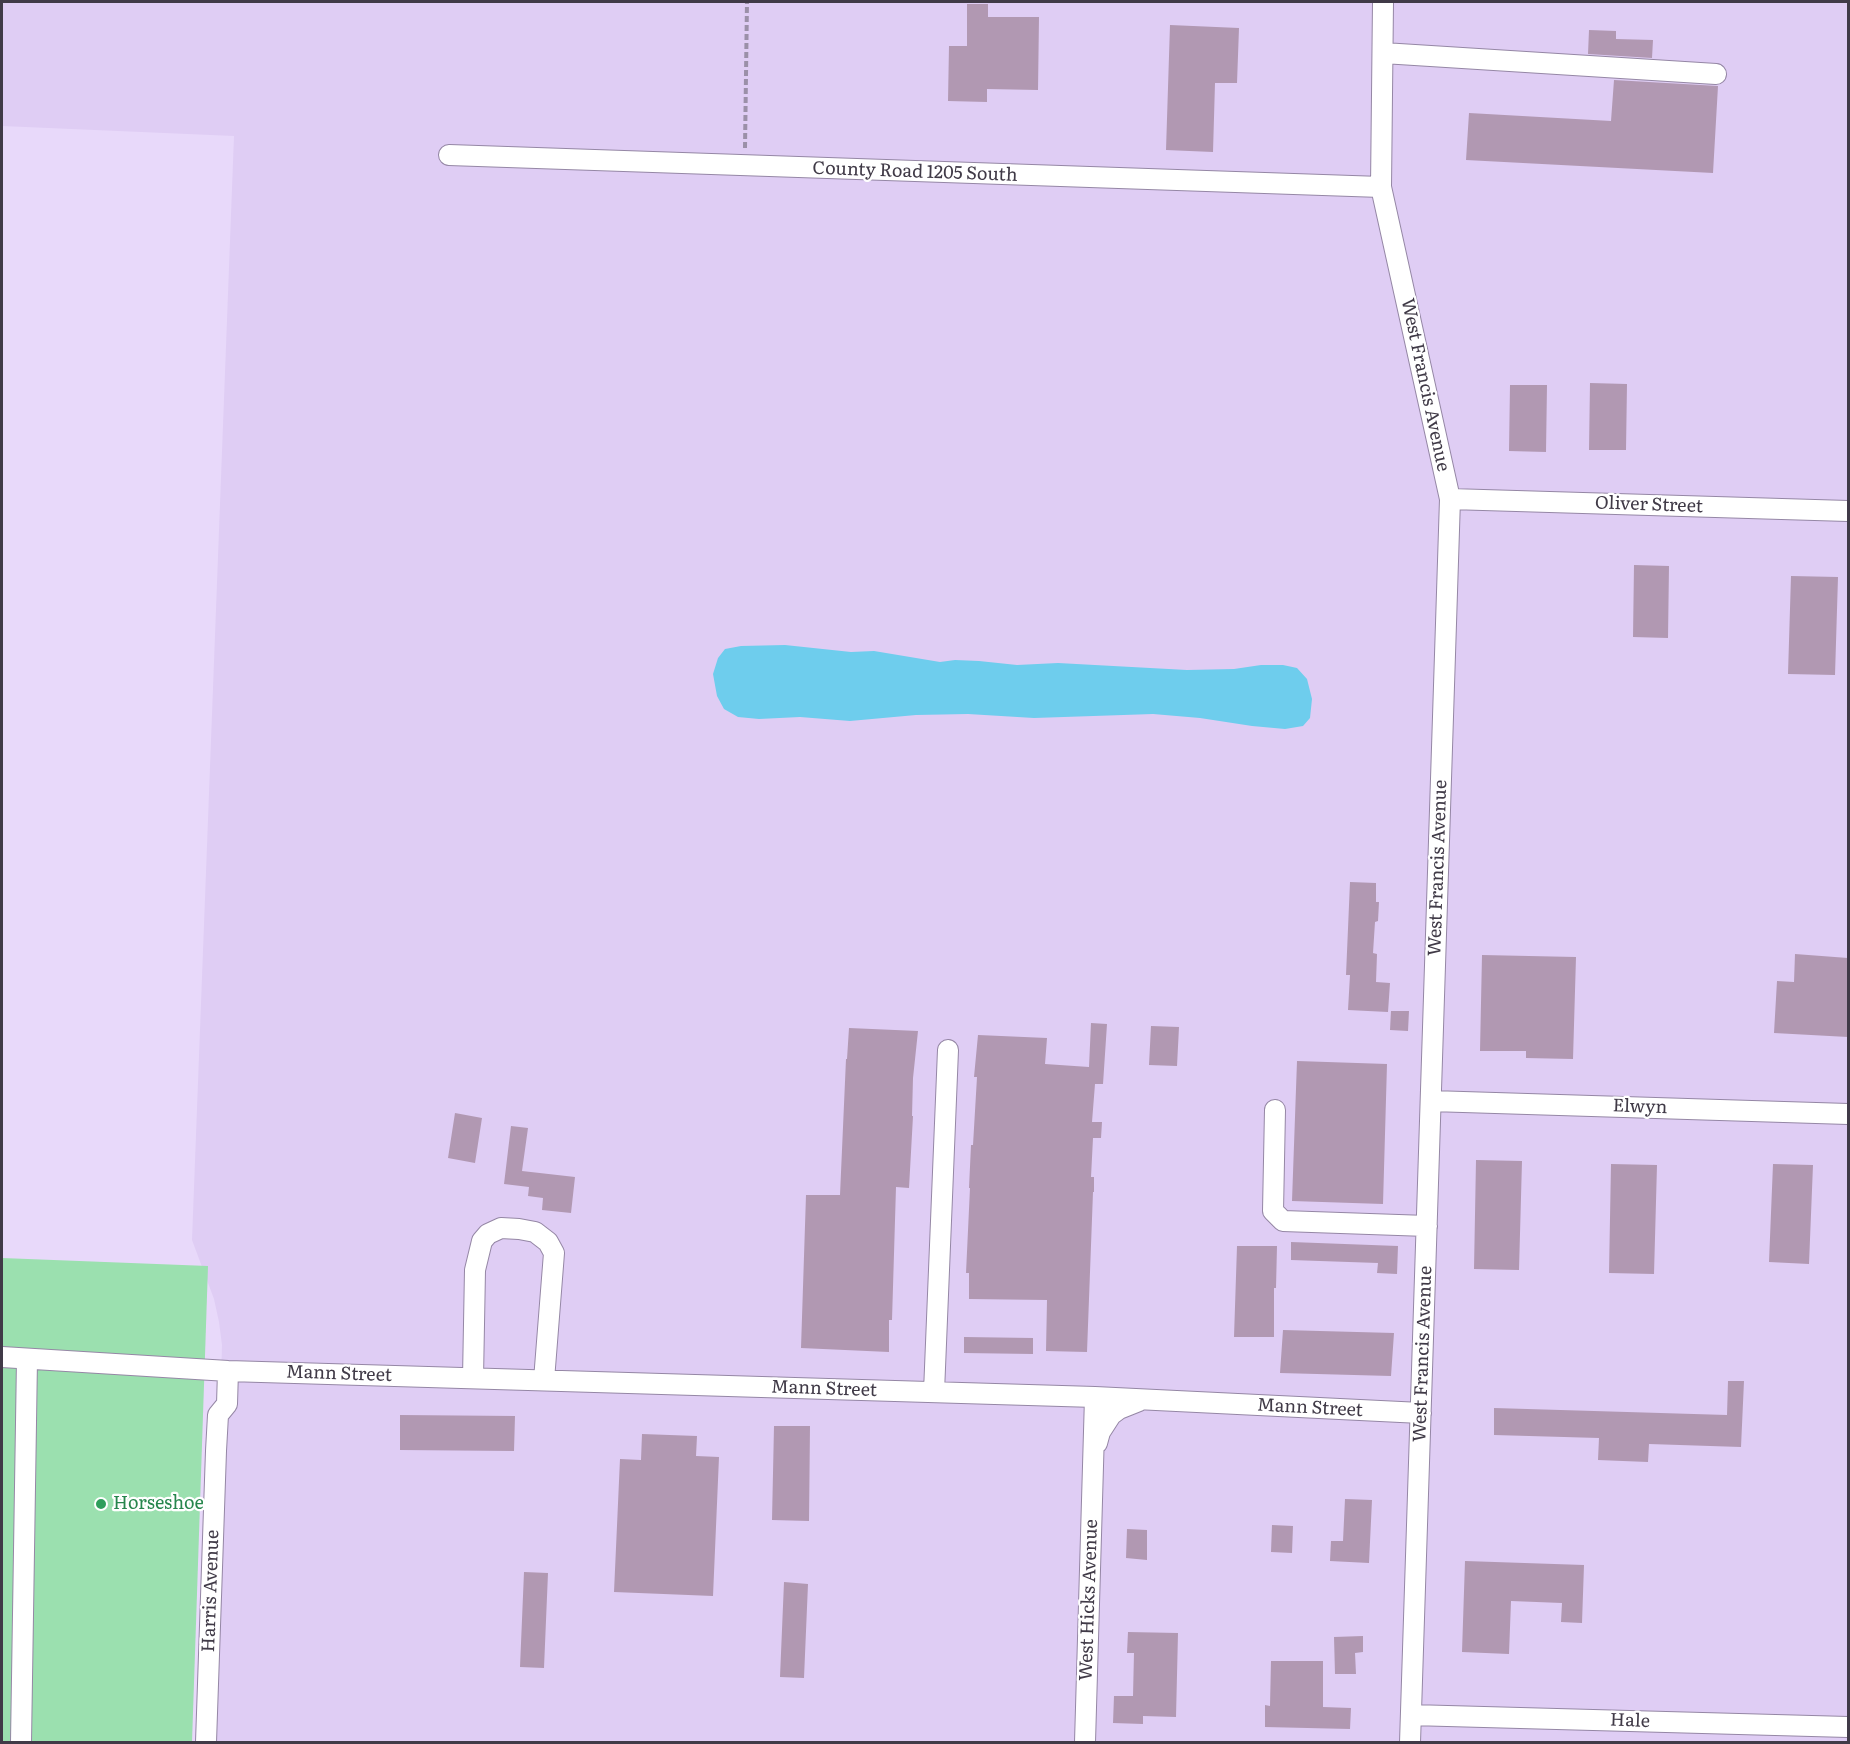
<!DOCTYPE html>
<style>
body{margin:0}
#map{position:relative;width:1850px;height:1744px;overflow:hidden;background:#e8d9fa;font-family:Literata,serif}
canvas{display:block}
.frame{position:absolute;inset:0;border:3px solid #403a47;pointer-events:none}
</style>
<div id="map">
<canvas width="1850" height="1744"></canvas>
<div class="frame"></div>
</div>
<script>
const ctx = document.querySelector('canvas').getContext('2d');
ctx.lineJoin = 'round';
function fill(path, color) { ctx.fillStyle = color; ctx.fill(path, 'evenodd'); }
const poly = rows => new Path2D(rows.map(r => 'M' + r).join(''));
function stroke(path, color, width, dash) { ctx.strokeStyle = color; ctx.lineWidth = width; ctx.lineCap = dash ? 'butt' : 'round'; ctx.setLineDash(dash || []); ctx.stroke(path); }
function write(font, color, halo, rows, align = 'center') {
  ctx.font = font + ' Literata,serif'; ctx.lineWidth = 4.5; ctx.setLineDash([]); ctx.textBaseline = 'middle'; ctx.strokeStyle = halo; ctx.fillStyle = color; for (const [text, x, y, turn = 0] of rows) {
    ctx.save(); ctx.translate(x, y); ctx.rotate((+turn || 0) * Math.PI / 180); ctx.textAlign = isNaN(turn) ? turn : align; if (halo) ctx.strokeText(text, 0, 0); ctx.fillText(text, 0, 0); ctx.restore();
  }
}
const built = poly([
 [2,2,1848,2,1848,1742,211,1742,222,1345,219,1322,214,1299,192,1240,234,136,2,126]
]);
const green = poly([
 [2,1258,208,1266,192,1742,2,1742]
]);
const water = poly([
 [785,645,851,652,874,651,940,662,955,660,979,661,1017,665,1058,663,1187,670,1234,669,1261,665,1283,665,1297,668,1307,679,1312,699,1310,718,1303,726,1285,729,1252,726,1200,718,1153,714,1034,718,968,714,916,715,850,721,800,717,759,719,738,717,724,709,717,696,713,674,718,658,725,649,741,646]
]);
const building = poly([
 [967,4,988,4,988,17,1039,17,1038,90,987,89,987,102,948,101,949,46,967,46],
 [1170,25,1239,28,1237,83,1215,83,1213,152,1166,150],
 [1589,30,1616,31,1616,39,1653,40,1652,58,1588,54],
 [1614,80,1718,86,1713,173,1466,160,1469,113,1611,121],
 [1590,383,1627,384,1626,450,1589,450],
 [1510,385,1547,385,1546,452,1509,451],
 [1634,565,1669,566,1668,638,1633,637],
 [1791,576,1838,577,1835,675,1788,674],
 [1350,882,1376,883,1376,902,1379,902,1378,921,1375,922,1373,953,1377,954,1376,982,1390,983,1388,1012,1348,1010,1350,975,1346,975],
 [1795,954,1848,958,1848,1037,1774,1033,1777,981,1794,982],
 [1482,955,1576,957,1573,1059,1526,1058,1526,1051,1480,1051],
 [1391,1011,1409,1011,1408,1031,1390,1030],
 [1091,1023,1107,1024,1103,1084,1095,1084,1092,1122,1102,1122,1101,1138,1093,1138,1091,1177,1094,1177,1094,1192,1093,1192,1087,1352,1046,1351,1047,1300,969,1299,969,1273,966,1273,970,1188,969,1188,971,1145,973,1145,977,1077,974,1077,978,1035,1047,1038,1045,1064,1089,1067],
 [1151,1026,1179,1027,1177,1066,1149,1065],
 [849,1028,918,1031,913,1078,912,1116,913,1116,909,1188,896,1187,892,1320,889,1320,889,1352,801,1348,806,1195,840,1195,846,1059,847,1059],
 [1297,1061,1387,1064,1383,1204,1292,1201],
 [455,1113,482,1118,475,1163,448,1158],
 [511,1126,528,1128,522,1171,575,1177,571,1213,542,1210,543,1198,528,1196,529,1187,504,1184],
 [1476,1160,1522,1161,1519,1270,1474,1269],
 [1611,1164,1657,1165,1654,1274,1609,1273],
 [1773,1164,1813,1165,1809,1264,1769,1262],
 [1291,1242,1398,1246,1397,1274,1377,1273,1378,1263,1291,1260],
 [1237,1246,1277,1246,1276,1288,1274,1288,1274,1337,1234,1337],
 [1283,1330,1394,1333,1391,1376,1280,1373],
 [964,1337,1033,1338,1033,1354,964,1353],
 [1728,1381,1744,1381,1741,1447,1649,1444,1648,1462,1598,1460,1599,1438,1494,1435,1494,1408,1727,1415],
 [400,1415,515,1416,514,1451,400,1450],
 [774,1426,810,1426,809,1521,772,1520],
 [642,1434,697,1436,696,1456,719,1457,713,1596,614,1592,620,1459,641,1460],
 [1345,1499,1372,1500,1369,1563,1330,1561,1331,1541,1343,1541],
 [1272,1525,1293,1526,1292,1553,1271,1552],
 [1127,1529,1147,1530,1147,1560,1126,1558],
 [1465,1561,1584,1565,1582,1623,1561,1622,1562,1603,1511,1601,1509,1654,1462,1652],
 [524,1572,548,1573,544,1668,520,1667],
 [784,1582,808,1584,804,1678,780,1677],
 [1128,1632,1178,1633,1176,1717,1143,1716,1143,1724,1113,1723,1114,1696,1133,1696,1134,1653,1127,1653],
 [1363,1636,1363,1652,1355,1653,1356,1674,1335,1674,1334,1637],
 [1271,1661,1323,1661,1323,1707,1351,1708,1350,1729,1265,1727,1265,1705,1270,1706]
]);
const path = poly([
 [745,148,747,2]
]);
const minor = poly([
 [1383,2,1381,187,1450,499,1410,1742],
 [1383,53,1716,74],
 [449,155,1381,187],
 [1450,499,1848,511],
 [1431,1101,1848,1114],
 [1275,1110,1273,1211,1283,1221,1427,1226],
 [2,1357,228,1371,1095,1397,1421,1413],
 [473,1378,475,1270,482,1241,488,1234,501,1228,519,1229,535,1232,548,1242,554,1253,544,1380],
 [934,1392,948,1050],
 [1097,1443,1100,1432,1111,1415,1119,1409,1139,1401],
 [1411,1715,1848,1727],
 [21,1742,27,1359],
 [206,1742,216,1451,218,1415,227,1404,228,1371],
 [1085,1742,1095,1397]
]);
const markers = [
 [101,1504,6,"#2e9e5b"]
];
const streetNames = [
 ["County Road 1205 South",915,172,2],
 ["West Francis Avenue",1425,385,78],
 ["Oliver Street",1649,505,2],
 ["West Francis Avenue",1438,868,-88],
 ["Elwyn",1640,1107,2],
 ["West Francis Avenue",1423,1354,-88],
 ["Mann Street",339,1374,2],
 ["Mann Street",824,1389,2],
 ["Mann Street",1310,1408,3],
 ["Harris Avenue",211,1591,-88],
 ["West Hicks Avenue",1089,1600,-88],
 ["Hale",1630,1721,2]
];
const leisureNames = [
 ["Horseshoe",113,1504]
];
fill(built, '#dfcdf4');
fill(green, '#9be0af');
fill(water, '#6ecded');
fill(building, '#b198b2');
stroke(minor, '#9587a5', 22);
stroke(path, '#9b90a8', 4, [6, 3]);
stroke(minor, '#fff', 20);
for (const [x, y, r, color] of markers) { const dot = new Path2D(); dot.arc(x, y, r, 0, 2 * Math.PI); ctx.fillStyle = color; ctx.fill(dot); stroke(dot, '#fff', 2); }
write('18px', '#403a47', '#fff', streetNames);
write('18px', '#27864d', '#fff', leisureNames, 'left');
</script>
